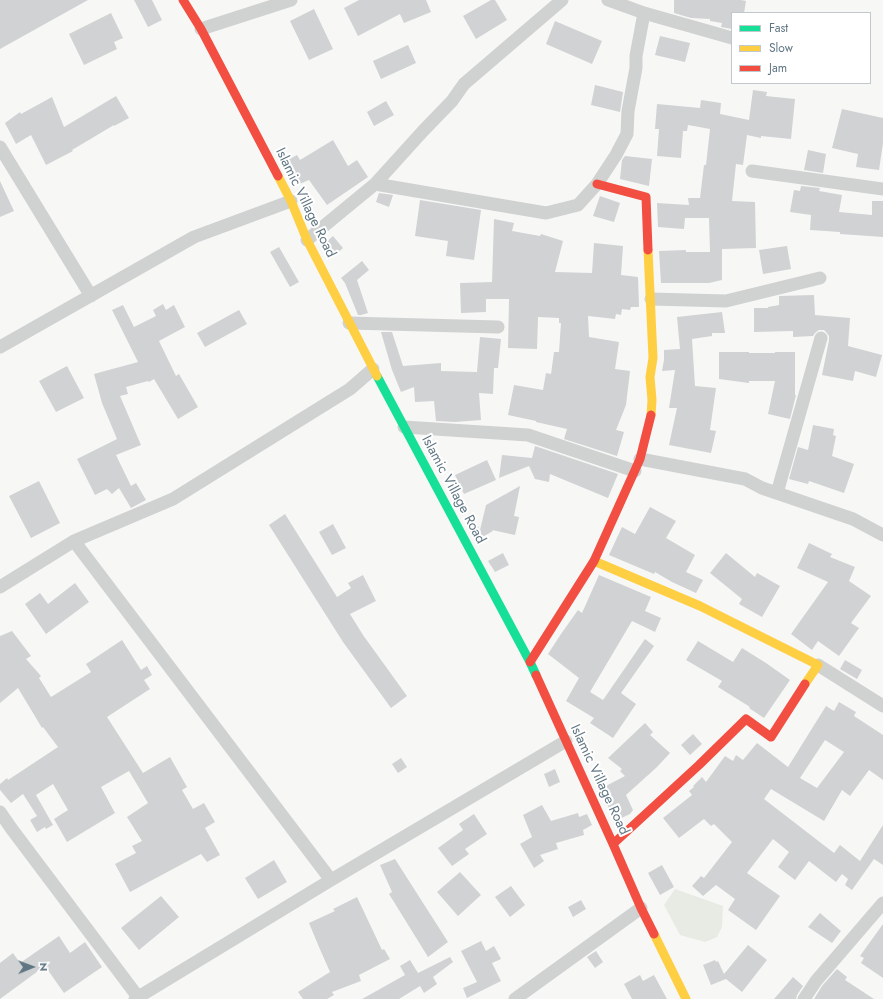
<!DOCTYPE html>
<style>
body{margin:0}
#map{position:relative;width:883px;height:999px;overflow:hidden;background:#f7f7f6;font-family:Jost,sans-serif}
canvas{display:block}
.legend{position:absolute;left:731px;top:12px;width:140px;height:72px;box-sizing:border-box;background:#fff;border:1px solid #bfc8cd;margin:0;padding:5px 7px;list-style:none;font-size:12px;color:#607683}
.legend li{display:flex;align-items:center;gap:8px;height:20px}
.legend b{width:20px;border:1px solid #bfc8cd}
.north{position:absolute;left:12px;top:947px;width:40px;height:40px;-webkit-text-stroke:3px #fff;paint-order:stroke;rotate:89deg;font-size:11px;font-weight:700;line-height:16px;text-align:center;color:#607683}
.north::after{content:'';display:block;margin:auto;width:14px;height:18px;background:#607683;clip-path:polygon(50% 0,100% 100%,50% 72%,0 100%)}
</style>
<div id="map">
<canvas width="883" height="999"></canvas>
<ul class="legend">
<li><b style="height:5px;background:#16e098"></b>Fast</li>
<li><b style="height:5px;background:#ffcf43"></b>Slow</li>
<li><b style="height:5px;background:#f24e42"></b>Jam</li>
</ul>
<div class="north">N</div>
</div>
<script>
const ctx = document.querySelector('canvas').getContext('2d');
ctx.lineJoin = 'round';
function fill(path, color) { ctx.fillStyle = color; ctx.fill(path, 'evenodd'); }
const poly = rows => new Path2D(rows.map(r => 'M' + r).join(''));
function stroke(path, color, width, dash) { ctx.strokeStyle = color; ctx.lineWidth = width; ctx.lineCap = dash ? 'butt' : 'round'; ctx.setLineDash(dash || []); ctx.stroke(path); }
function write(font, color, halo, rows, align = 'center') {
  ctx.font = font + ' Jost,sans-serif'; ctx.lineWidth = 4; ctx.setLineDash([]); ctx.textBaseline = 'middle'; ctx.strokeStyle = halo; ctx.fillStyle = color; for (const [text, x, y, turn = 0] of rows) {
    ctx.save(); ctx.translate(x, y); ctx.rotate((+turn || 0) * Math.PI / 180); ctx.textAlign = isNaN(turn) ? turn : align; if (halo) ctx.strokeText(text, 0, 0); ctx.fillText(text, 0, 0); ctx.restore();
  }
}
const green = poly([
 [675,889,723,906,722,927,717,937,705,942,680,935,664,905]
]);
const building = poly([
 [0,0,88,0,0,49],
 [134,0,152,0,162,20,148,27],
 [359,0,426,0,431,12,404,23,400,14,358,36,344,8],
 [491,0,495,0,507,20,476,39,463,16],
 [674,0,741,0,746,1,744,13,732,13,732,29,721,27,722,23,710,21,710,19,691,18,674,13],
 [314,9,333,49,309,60,290,21],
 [111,13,123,38,114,42,117,49,84,65,69,34],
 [555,21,602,41,592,64,546,44],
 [660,36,690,43,685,62,655,55],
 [408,45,416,63,381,79,373,61],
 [595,85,623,92,620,112,591,105],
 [753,90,767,92,766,96,795,99,791,139,761,136,761,138,747,135,743,165,736,164,732,201,755,202,756,248,722,249,722,280,709,283,661,283,659,251,686,250,686,252,710,252,709,218,685,218,684,229,658,227,657,203,689,205,688,198,700,198,704,165,706,165,710,129,688,125,687,131,683,131,681,158,657,156,659,129,655,129,657,104,700,108,701,100,721,103,720,114,749,120],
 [116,96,129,118,114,126,114,125,72,150,73,151,46,165,31,135,16,144,5,123,20,112,21,114,52,97,64,127],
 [386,101,394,115,374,126,367,112],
 [842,109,883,118,883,143,879,170,856,167,858,154,832,148],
 [333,140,348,166,357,160,368,177,327,205,309,180,297,185,286,161,297,155,300,160],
 [808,150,826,154,823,173,804,170],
 [625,156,652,159,649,186,620,179,622,160],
 [0,181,14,211,0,217],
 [801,186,820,188,819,191,842,195,839,212,872,215,872,201,883,201,883,237,840,234,840,232,810,230,811,215,790,212,794,190,800,191],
 [379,193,393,195,389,207,376,202],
 [600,196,620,203,614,222,593,216],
 [420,200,481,210,474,260,446,256,448,241,415,236],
 [494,219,514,223,512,231,540,236,541,234,563,241,555,272,592,273,594,243,623,246,621,275,638,277,639,307,631,307,630,310,622,309,621,315,616,314,615,319,588,316,589,337,619,342,615,369,630,371,626,405,616,430,624,432,617,456,564,439,567,429,536,422,536,421,508,415,514,385,543,390,546,373,551,374,554,352,559,352,561,323,559,323,559,318,538,317,537,349,508,348,509,299,486,299,486,312,461,313,460,283,492,282],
 [333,236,343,248,334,256,324,244],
 [787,246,791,269,763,274,759,250],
 [279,247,299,282,290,287,270,252],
 [362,261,369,270,357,280,368,313,361,315,358,315,345,283,341,278],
 [814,295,815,315,850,318,848,346,882,355,876,377,855,371,853,381,822,375,829,340,829,336,826,332,824,330,819,330,815,333,813,336,793,337,793,331,754,332,754,308,768,308,768,307,779,305,779,296],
 [163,304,166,310,174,305,185,327,159,341,176,376,179,374,198,407,178,419,154,379,149,382,148,381,126,387,128,394,120,396,141,445,116,455,131,486,136,483,146,500,131,508,119,488,112,494,107,489,95,495,77,459,117,439,102,403,94,374,138,362,112,310,123,305,134,327,156,316,153,310],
 [239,310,247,324,205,347,197,333],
 [722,312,725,333,712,333,712,336,692,339,695,386,716,388,710,430,716,431,711,453,669,445,677,408,669,408,675,370,662,371,664,360,664,350,680,349,677,317],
 [381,332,392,332,403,366,441,363,441,371,477,372,480,337,501,339,498,368,494,368,493,394,479,393,481,420,455,422,436,421,434,401,415,402,414,387,401,392,392,370],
 [719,352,749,352,749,353,775,353,775,352,795,352,795,395,796,395,790,419,768,414,775,381,749,381,749,383,719,379],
 [67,366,84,398,56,412,39,381],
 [813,425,834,429,833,435,836,436,832,456,854,464,844,493,809,481,808,484,789,479,798,447,808,450],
 [535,446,618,474,608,498,550,474,549,482,535,479,529,466,499,478,502,455,532,458],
 [487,460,496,480,464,494,455,475],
 [39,481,60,523,31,538,9,496],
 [520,486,514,516,519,517,515,535,492,530,493,531,477,540,465,517,471,513,480,530,486,505],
 [650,507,676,521,666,538,695,555,686,572,703,580,696,593,672,582,655,572,654,574,609,555,622,527,635,534],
 [285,514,337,597,351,588,348,583,363,575,376,601,350,614,363,635,407,696,391,708,343,642,269,525],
 [333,524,346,548,332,555,319,532],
 [809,543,832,554,830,557,855,567,849,581,871,596,851,623,859,628,839,656,818,641,812,650,791,634,828,582,797,568],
 [503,553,509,565,495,572,488,561],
 [726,553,755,577,757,573,780,586,762,617,739,604,742,599,710,573],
 [599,575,651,597,645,611,661,618,655,632,632,621,590,692,603,700,645,639,654,646,621,693,636,704,613,738,590,723,594,718,566,701,579,678,548,654,561,634,578,610,582,613],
 [75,583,89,602,46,634,25,604,40,593,48,604],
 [12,631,31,656,26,659,41,676,39,678,51,697,91,672,86,664,122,640,141,670,147,666,152,675,144,680,150,689,107,717,143,773,170,757,187,787,182,790,193,809,204,803,215,822,205,828,220,855,207,862,201,854,130,892,115,864,136,853,132,846,142,841,127,817,148,803,129,771,101,787,115,813,67,842,54,819,68,810,53,784,36,795,53,825,46,829,45,827,37,832,30,820,37,816,23,794,11,803,0,790,0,784,7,778,8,780,58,747,43,727,42,728,18,688,0,703,0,636],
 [698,641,733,662,742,648,766,663,790,680,764,718,749,708,750,707,718,687,722,681,686,660],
 [845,660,862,670,857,679,840,669],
 [839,702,856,712,854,716,883,735,883,780,869,770,850,796,842,790,824,821,771,789,764,799,834,853,840,845,860,861,883,825,883,865,874,859,852,890,845,885,848,879,842,874,836,882,809,861,795,880,778,867,789,852,773,839,747,873,780,896,756,930,728,910,735,899,716,885,703,896,692,886,701,876,704,878,732,842,714,824,711,826,704,819,679,838,663,818,692,795,689,791,694,787,693,786,702,777,706,782,725,756,733,761,736,755,743,760,757,743,788,767,826,706,834,711],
 [825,740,844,752,817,788,800,778],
 [645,723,653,732,650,735,670,753,657,767,626,795,633,810,630,814,615,821,600,789,625,776,620,771,622,769,608,758],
 [693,734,702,744,690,755,681,745],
 [401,758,407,767,398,773,392,764],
 [555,769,560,782,549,787,544,774],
 [542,805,551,821,578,813,579,817,587,814,592,825,583,830,584,835,556,843,558,849,540,855,544,861,534,868,520,844,532,837,523,815],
 [474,814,487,834,465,849,469,854,452,866,438,848,463,830,459,824],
 [395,859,448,942,428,957,389,894,392,892,380,865],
 [274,860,287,882,258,899,245,878],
 [662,865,674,887,660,895,648,873],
 [460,872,481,895,458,916,437,892],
 [511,886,525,905,510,917,495,897],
 [161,896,179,917,139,950,121,928],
 [357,897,382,950,384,949,390,959,359,975,361,981,332,992,334,995,327,999,303,999,298,992,330,972,319,947,309,923,335,911,333,909],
 [581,900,586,909,573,917,568,907],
 [820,913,841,931,832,943,808,927],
 [883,924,883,978,861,963,864,958,860,956],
 [59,936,70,953,85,942,102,967,64,993,45,966,0,999,0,963,13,953,20,963],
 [481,941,486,951,494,946,501,959,492,963,501,981,467,998,463,988,477,982,461,951],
 [748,945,767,960,742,992,726,979,711,985,703,965,715,960,716,962,718,961,724,974],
 [596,951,603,962,595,968,587,957],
 [450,957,453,962,433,977,437,984,424,993,420,986,399,999,362,999,405,975,400,966,410,960,418,973],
 [837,969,847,977,845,980,874,999,814,999,822,986],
 [640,975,643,981,654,975,667,999,632,999,624,984],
 [793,977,803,986,797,995,796,999,774,999]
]);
const street = poly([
 [608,0,644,13,732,38],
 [201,29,291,0],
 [0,147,91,296],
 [752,171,883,189],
 [375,184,546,213,578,205,597,184,616,155,627,134,628,111,636,68,636,56,644,13],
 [307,240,375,184,423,131,452,101,464,84,562,0],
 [651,299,726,301,820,278],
 [349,323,498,327],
 [0,347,194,237,291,201],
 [404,427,528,435,635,471],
 [640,459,745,479,762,488,853,519,883,535],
 [777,493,821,338],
 [74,541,331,880],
 [0,587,74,541,173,499,350,389,373,369],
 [818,665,883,706],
 [0,812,11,828,138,997],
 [135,999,331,880,566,741],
 [515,999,641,908],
 [804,999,816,981,883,903]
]);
const fast = poly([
 [377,376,530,662,536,675]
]);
const slow = poly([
 [278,176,291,201,307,240,377,376],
 [648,250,653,358,650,377,652,400,651,415],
 [594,561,700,606,818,665,805,684],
 [654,934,686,999]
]);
const jam = poly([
 [183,0,201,29,278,176],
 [597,184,646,197,648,250],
 [530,662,594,561,640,459,651,415],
 [536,675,613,844,641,908,654,934],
 [613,844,699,765,746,719,771,737,805,684]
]);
const streetNames = [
 ["Islamic Village Road",305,203,64],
 ["Islamic Village Road",453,490,62],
 ["Islamic Village Road",599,780,65]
];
fill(green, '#e7ebe4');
fill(building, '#d0d2d3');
stroke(street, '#d0d1d1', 13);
stroke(fast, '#16e098', 9);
stroke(slow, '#ffcf43', 9);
stroke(jam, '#f24e42', 9);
write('14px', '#607683', '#fff', streetNames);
</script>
